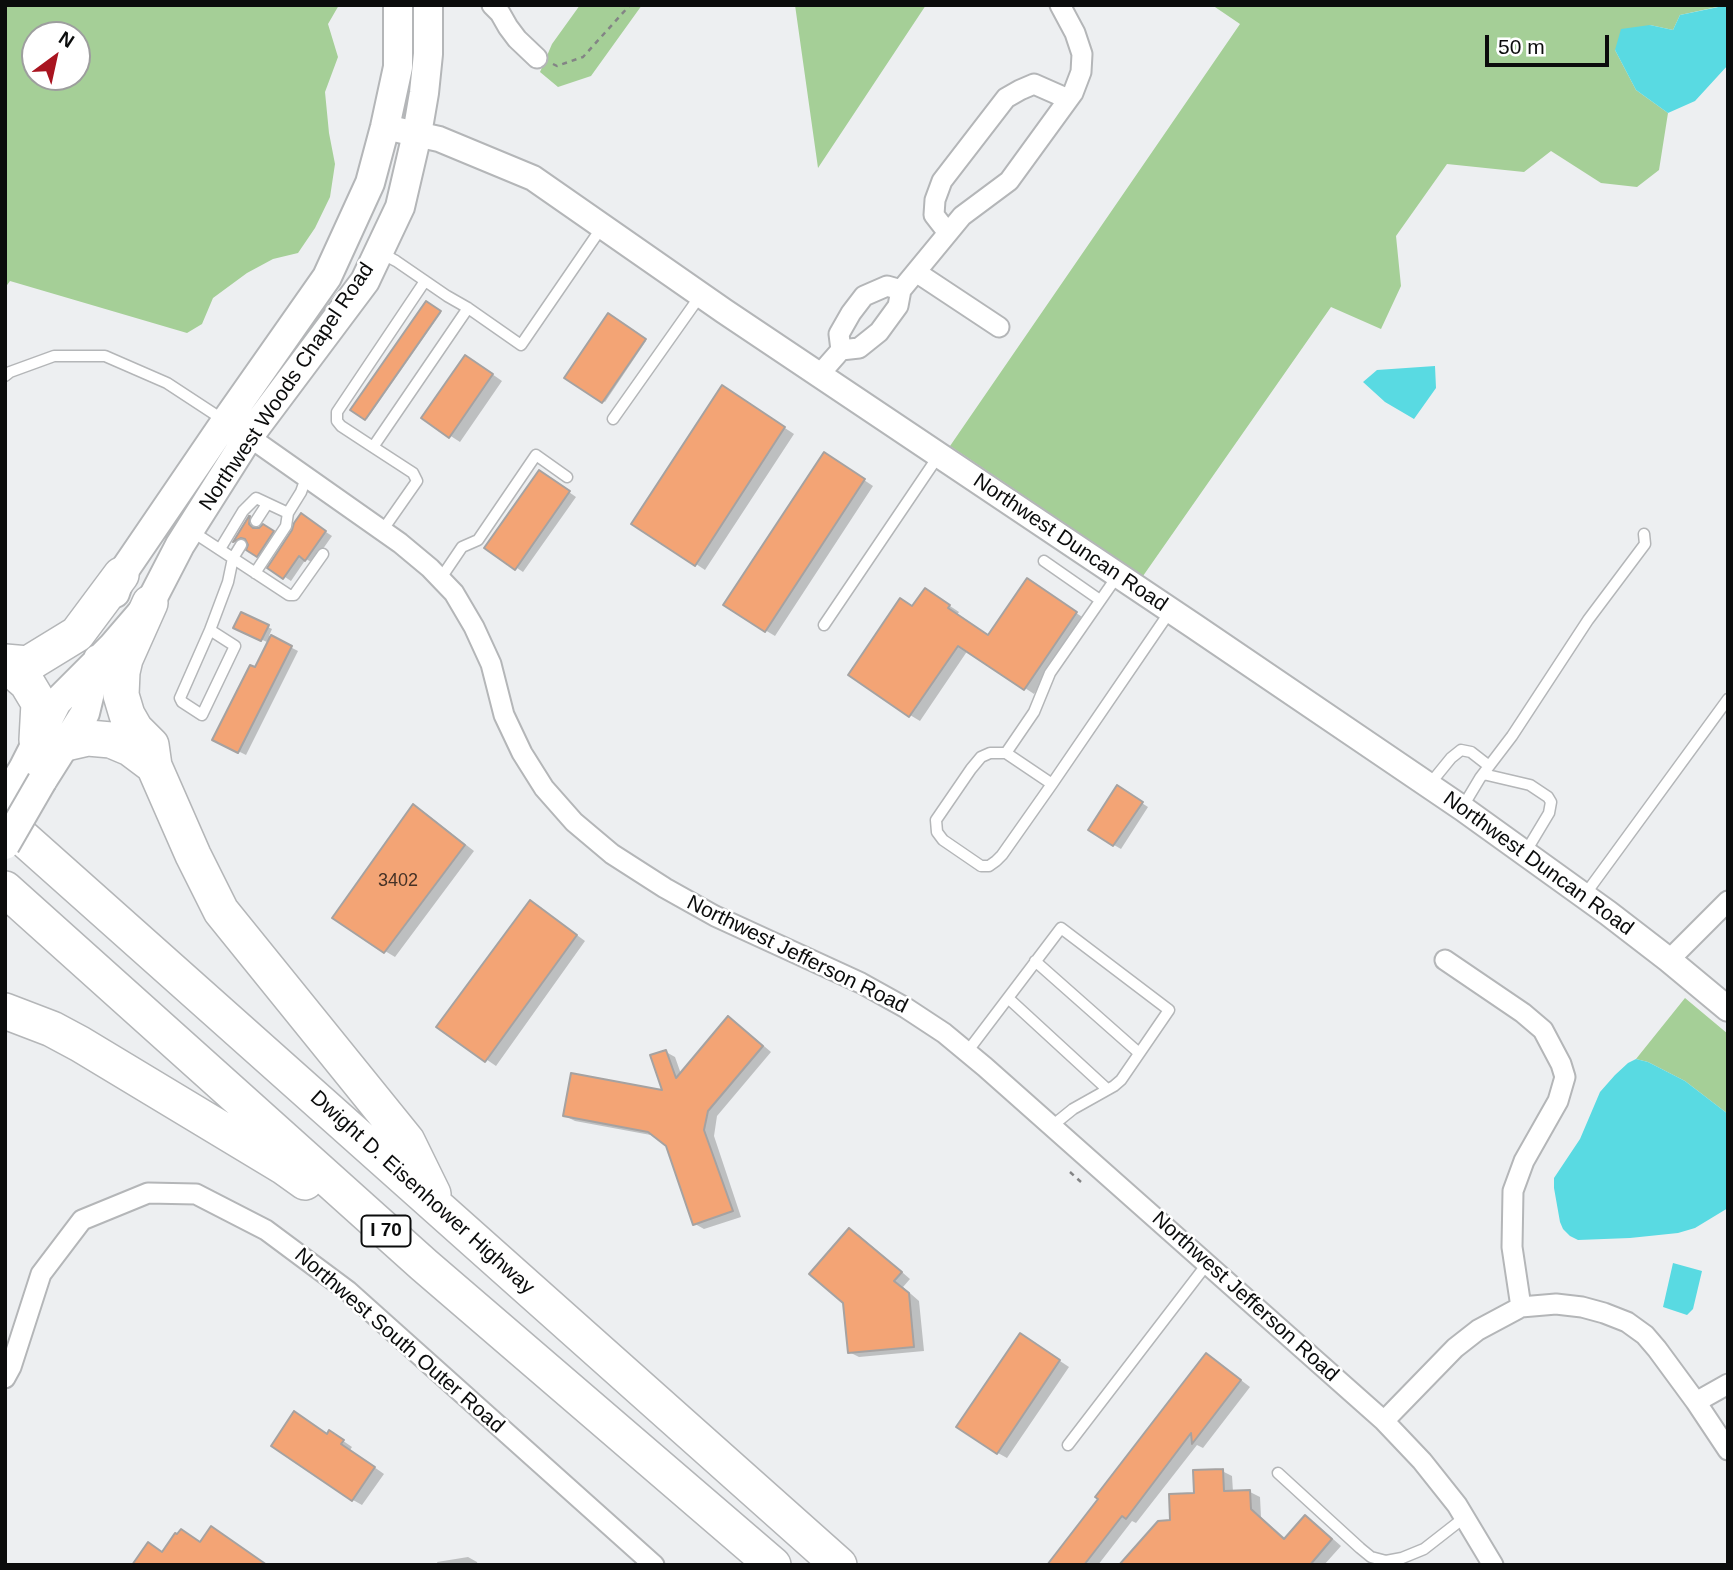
<!DOCTYPE html>
<style>
body{margin:0}
#map{position:relative;width:1733px;height:1570px;overflow:hidden;background:#edeff1;font-family:Helvetica,sans-serif}
canvas{display:block}
.frame{position:absolute;inset:0;border:7px solid #0b0c0c;pointer-events:none}
.north{position:absolute;left:21px;top:21px;width:70px;height:70px;box-sizing:border-box;background:#fff;border:2px solid #9d9e9e;border-radius:50%;rotate:33deg;font-size:19px;font-weight:700;line-height:28px;text-align:center;color:#0b0c0c}
.north::after{content:'';display:block;margin:auto;width:24px;height:32px;background:#a91420;clip-path:polygon(50% 0,100% 100%,50% 72%,0 100%)}
.scale{position:absolute;left:1485px;top:35px;width:124px;height:32px;box-sizing:border-box;border:4px solid #0b0c0c;border-top:0;padding-left:9px;font-size:21px;line-height:24px;white-space:nowrap;color:#0b0c0c;-webkit-text-stroke:5px #fff;paint-order:stroke}
</style>
<div id="map">
<canvas width="1733" height="1570"></canvas>
<div class="frame"></div>
<div class="north">N</div>
<div class="scale">50 m</div>
</div>
<script>
const ctx = document.querySelector('canvas').getContext('2d');
ctx.lineJoin = 'round';
function fill(path, color) { ctx.fillStyle = color; ctx.fill(path, 'evenodd'); }
const poly = rows => new Path2D(rows.map(r => 'M' + r).join(''));
function stroke(path, color, width, dash) { ctx.strokeStyle = color; ctx.lineWidth = width; ctx.lineCap = dash ? 'butt' : 'round'; ctx.setLineDash(dash || []); ctx.stroke(path); }
function write(font, color, halo, rows, align = 'center') {
  ctx.font = font + ' Helvetica,sans-serif'; ctx.lineWidth = 5; ctx.setLineDash([]); ctx.textBaseline = 'middle'; ctx.strokeStyle = halo; ctx.fillStyle = color; for (const [text, x, y, turn = 0] of rows) {
    ctx.save(); ctx.translate(x, y); ctx.rotate((+turn || 0) * Math.PI / 180); ctx.textAlign = isNaN(turn) ? turn : align; if (halo) ctx.strokeText(text, 0, 0); ctx.fillText(text, 0, 0); ctx.restore();
  }
}
const green = poly([
 [5,5,339,5,328,24,338,57,325,92,329,133,335,164,330,197,315,228,298,253,273,259,247,273,213,298,202,324,187,333,10,281,5,288],
 [77,35,77,77,35,77,35,35],
 [580,5,642,5,591,76,558,87,540,72,552,44],
 [795,5,926,5,818,168],
 [1212,5,1726,5,1680,15,1673,30,1650,25,1615,50,1636,90,1668,113,1659,170,1637,187,1601,183,1551,151,1524,172,1447,164,1396,236,1401,286,1381,329,1331,307,1143,576,950,446,1240,24],
 [1685,998,1728,1034,1728,1114,1685,1081,1648,1062,1636,1059]
]);
const water = poly([
 [1728,5,1728,65,1695,101,1668,113,1636,90,1615,50,1621,29,1650,25,1673,30,1680,15],
 [1435,366,1436,388,1414,419,1385,402,1363,382,1377,370],
 [1636,1059,1648,1062,1685,1081,1728,1114,1728,1208,1695,1228,1678,1233,1630,1238,1578,1240,1570,1236,1563,1229,1560,1222,1554,1188,1554,1178,1580,1139,1600,1092,1615,1075,1628,1063],
 [1673,1263,1702,1271,1693,1309,1687,1315,1663,1307]
]);
const shadow = poly([
 [426,303,441,313,367,419,352,410],
 [608,315,646,341,605,402,567,377],
 [475,362,502,381,460,442,423,418],
 [732,393,794,434,705,570,696,564],
 [834,460,873,486,775,636,765,630],
 [546,476,576,497,523,572,487,548],
 [250,518,250,526,253,529,259,530,263,526,274,533,259,556,248,550,250,544,247,538,243,537,235,541],
 [308,520,332,536,313,563,306,559,291,581,270,567],
 [1037,586,1085,619,1034,694,968,650,920,721,910,715,913,608,935,596,959,612,957,615,989,637],
 [241,614,272,629,269,636,298,651,246,755,214,739,255,670,269,643,235,627],
 [1125,792,1148,807,1121,849,1114,845],
 [414,806,423,811,474,851,395,957,385,951],
 [540,908,585,941,496,1066,439,1027],
 [728,1018,738,1024,771,1052,717,1116,714,1136,741,1217,704,1229,695,1224,667,1145,656,1136,575,1121,565,1116,665,1092,666,1052,675,1057,681,1074],
 [850,1230,859,1235,910,1279,903,1287,919,1301,924,1351,859,1357,849,1352],
 [1030,1341,1069,1367,1007,1458,998,1453],
 [1216,1361,1250,1387,1203,1448,1197,1445,1136,1523,1132,1521,1098,1565,1052,1565],
 [328,1435,339,1438,352,1447,350,1450,384,1474,362,1505,353,1500],
 [1222,1471,1232,1476,1233,1492,1250,1492,1260,1497,1261,1517,1286,1539,1305,1517,1315,1523,1341,1546,1324,1565,1121,1565,1172,1522,1196,1495],
 [468,1557,477,1562,478,1565,438,1565,437,1562]
]);
const building = poly([
 [426,301,441,311,365,420,350,410,426,301],
 [608,313,646,339,602,403,564,378,608,313],
 [465,355,493,374,449,438,421,418,465,355],
 [722,385,785,427,695,566,631,524,722,385],
 [824,452,865,479,765,632,723,605,824,452],
 [539,470,570,491,515,570,484,548,539,470],
 [301,513,326,531,305,561,299,556,283,579,267,568,292,530,294,523,301,513],
 [249,516,250,516,249,524,253,528,259,528,263,524,274,531,257,557,246,550,248,545,245,539,241,538,233,542,249,516],
 [1027,578,1077,612,1024,690,958,646,909,717,848,675,900,598,912,606,925,588,950,605,948,608,988,635,1027,578],
 [241,612,269,625,261,641,233,628,241,612],
 [271,635,292,646,238,753,212,740,250,665,255,667,271,635],
 [1117,785,1143,802,1113,846,1088,830,1117,785],
 [413,804,465,845,384,953,332,918,413,804],
 [530,900,577,935,485,1062,436,1027,530,900],
 [728,1016,763,1046,708,1111,704,1130,733,1211,693,1225,666,1146,648,1132,563,1116,571,1073,662,1090,650,1055,666,1050,676,1078,728,1016],
 [849,1228,902,1272,894,1281,909,1293,914,1347,848,1353,843,1303,809,1274,849,1228],
 [1020,1333,1060,1360,997,1454,956,1427,1020,1333],
 [1206,1353,1241,1380,1192,1444,1191,1433,1126,1519,1122,1516,1084,1565,1047,1565,1098,1499,1095,1497,1206,1353],
 [294,1411,327,1434,329,1430,344,1440,341,1444,375,1467,352,1501,271,1446,294,1411],
 [1223,1469,1224,1491,1250,1490,1251,1509,1284,1539,1305,1515,1332,1539,1310,1565,1119,1565,1158,1521,1170,1520,1169,1494,1194,1493,1193,1470,1223,1469],
 [211,1526,267,1565,132,1565,148,1542,162,1552,175,1533,177,1534,181,1529,200,1542,211,1526]
]);
const path = poly([
 [553,64,557,66,583,57,630,5],
 [1070,1172,1081,1182]
]);
const service = poly([
 [381,253,396,261,447,296,468,308,521,345,602,227],
 [425,281,337,412,337,421,341,426,373,447,468,308],
 [5,376,10,372,54,356,105,356,167,383,225,421],
 [613,419,700,296],
 [373,447,413,473,417,481,382,531],
 [256,521,267,504],
 [190,530,289,595,294,595,323,554],
 [220,549,243,511,256,498,288,513,301,492,306,478],
 [1044,561,1100,600],
 [255,573,286,526,288,513],
 [441,578,462,547,478,540,536,455,567,477],
 [824,625,939,455],
 [210,630,235,646,202,715,182,702,180,698,210,630,228,582,233,558,241,545],
 [1006,753,1034,712,1050,673,1118,575],
 [1483,774,1530,785,1548,797,1551,802,1549,813,1525,853],
 [1052,784,1006,753,990,753,981,757,971,769,936,820,937,832,943,840,981,866,989,866,996,861,1002,855,1052,784,1171,610],
 [1429,785,1451,758,1461,750,1471,752,1489,766],
 [1462,808,1480,778,1512,736,1588,620,1645,544,1644,534],
 [1584,896,1728,699],
 [1035,961,1139,1053],
 [1008,998,1107,1089],
 [967,1052,1061,928,1169,1010,1121,1080,1114,1086,1073,1109,1052,1126],
 [1068,1445,1207,1264],
 [1278,1473,1360,1548,1371,1557,1386,1561,1402,1558,1424,1549,1465,1517]
]);
const minor = poly([
 [492,5,500,13,508,27,517,39,537,58],
 [948,233,934,215,935,200,942,181,1006,98,1020,90,1034,84,1068,99],
 [916,272,999,327],
 [901,290,962,216,1009,181,1073,93,1081,72,1082,54,1075,33,1060,5],
 [819,375,841,350,859,348,879,332,898,306,901,290,887,286,864,296,851,313,839,334,841,350],
 [238,429,400,543,430,568,454,593,474,627,491,664,504,715,522,753,544,788,574,822,612,854,665,888,715,916,861,983,906,1008,944,1033,985,1067,1384,1421,1422,1461,1457,1505,1493,1565],
 [1445,960,1523,1013,1543,1030,1561,1064,1565,1077,1558,1101,1524,1161,1513,1191,1512,1247,1521,1307],
 [1669,960,1728,901],
 [5,1378,11,1367,41,1274,82,1220,148,1193,196,1194,266,1230,348,1291,654,1565],
 [1696,1402,1728,1384],
 [1384,1421,1455,1348,1478,1330,1521,1307,1556,1304,1582,1307,1604,1313,1627,1322,1645,1335,1657,1349,1696,1402,1728,1450]
]);
const tertiary = poly([
 [385,127,439,139,533,178,724,311,1194,626,1462,808,1608,913,1669,960,1728,1009]
]);
const secondary = poly([
 [115,593,121,575,226,421,327,277,370,183,385,127,398,67,398,5],
 [42,781,85,713,98,659],
 [5,799,23,769,57,702,113,646,150,603,180,545,249,436,365,281,400,207,417,134,424,93,428,54,428,5]
]);
const motorway = poly([
 [150,603,125,659,122,672,121,695,127,715,135,729,151,745,154,766,193,855,221,911,407,1141,433,1194],
 [5,662,28,664,77,634,121,575],
 [5,664,27,683,39,703,37,740],
 [66,743,88,738,111,740,130,748,154,766],
 [5,822,839,1565],
 [5,889,424,1265,773,1565],
 [5,1011,52,1029,80,1044,284,1167,305,1182]
]);
const secondaryBridge = poly([
 [5,845,42,781]
]);
const numberNames = [
 ["3402",398,881]
];
const shields = [
 [386,1231,49]
];
const shieldNames = [
 ["I 70",386,1231]
];
const streetNames = [
 ["Northwest Woods Chapel Road",287,387,-56],
 ["Northwest Duncan Road",1070,543,34],
 ["Northwest Duncan Road",1538,864,36],
 ["Northwest Jefferson Road",797,955,26],
 ["Dwight D. Eisenhower Highway",422,1193,42],
 ["Northwest Jefferson Road",1245,1297,42],
 ["Northwest South Outer Road",399,1341,41]
];
fill(green, '#a5cf97');
fill(water, '#59dae2');
fill(shadow, '#0003');
fill(building, '#f3a475');
stroke(building, '#a5a2a1', 2);
stroke(service, '#b4b6b8', 13);
stroke(minor, '#b4b6b8', 23);
stroke(tertiary, '#b4b6b8', 28);
stroke(secondary, '#b4b6b8', 32);
stroke(motorway, '#b4b6b8', 38);
stroke(path, '#838485', 2.5, [5, 5]);
stroke(service, '#fff', 10);
stroke(minor, '#fff', 19);
stroke(tertiary, '#fff', 24);
stroke(secondary, '#fff', 28);
stroke(motorway, '#fff', 35);
stroke(secondaryBridge, '#b4b6b8', 32, []);
stroke(secondaryBridge, '#fff', 28);
write('18px', '#453226', null, numberNames);
for (const [x, y, w] of shields) { const box = new Path2D(); box.roundRect(x - w / 2, y - 15.5, w, 31, 5); ctx.fillStyle = '#fff'; ctx.fill(box); stroke(box, '#0b0c0c', 2); }
write('bold 19px', '#0b0c0c', null, shieldNames);
write('21px', '#0b0c0c', '#fff', streetNames);
</script>
